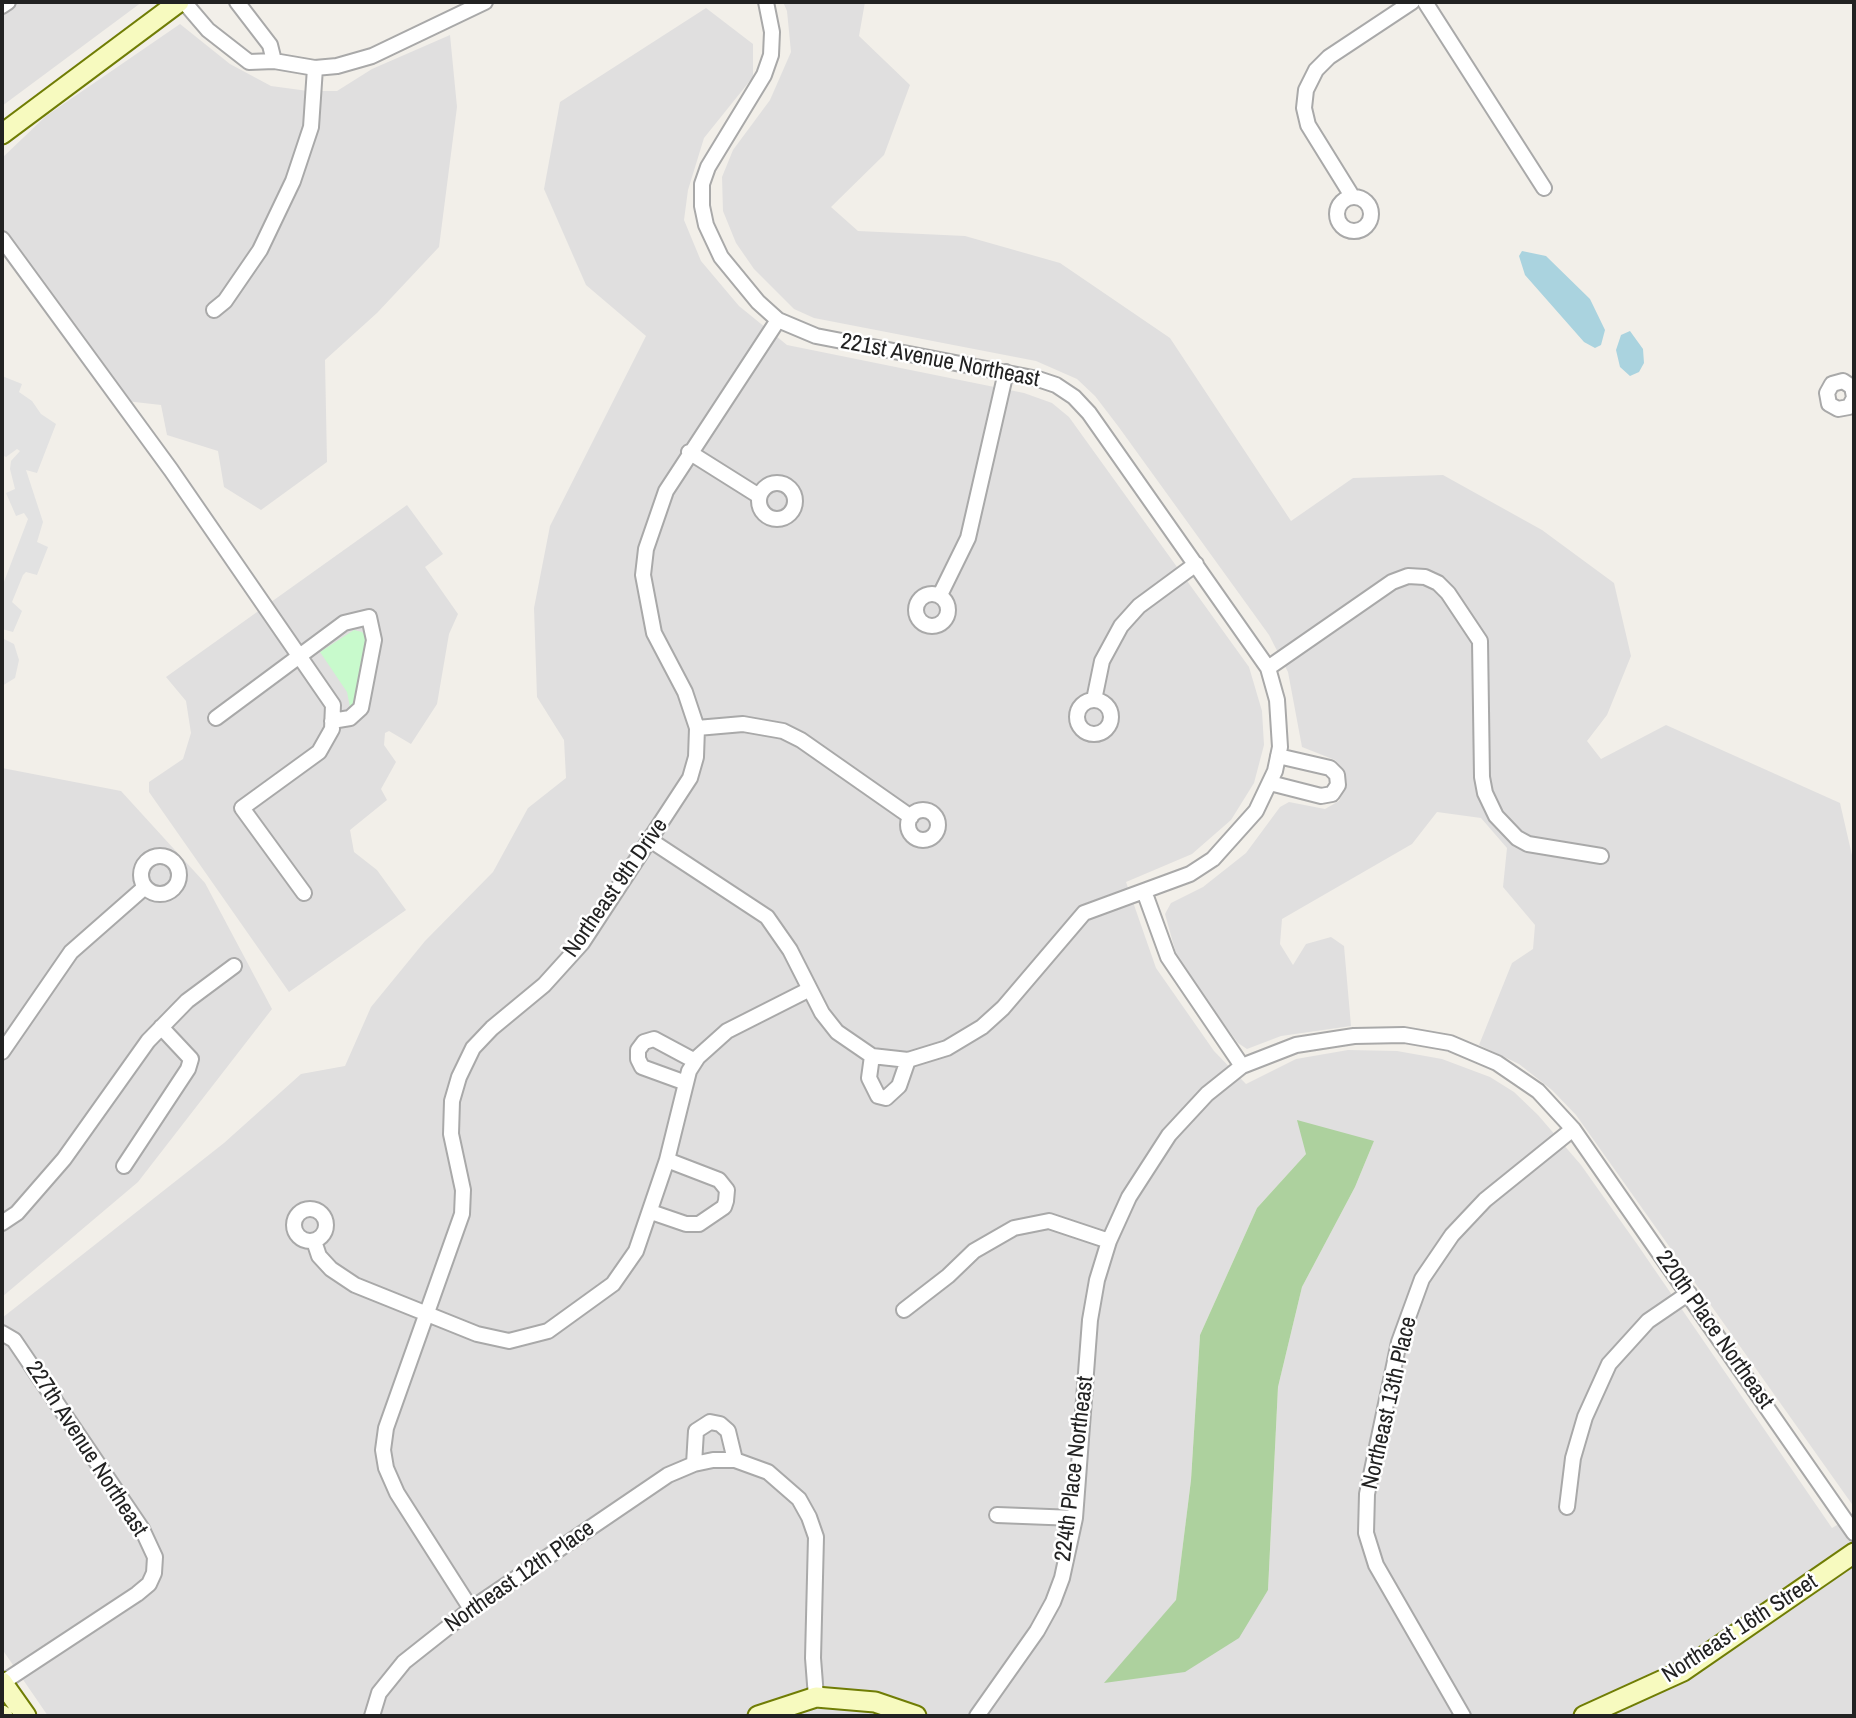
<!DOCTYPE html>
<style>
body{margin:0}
#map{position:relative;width:1856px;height:1718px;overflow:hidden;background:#f2efe9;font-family:"Archivo Narrow",sans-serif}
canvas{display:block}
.frame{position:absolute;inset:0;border:4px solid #222;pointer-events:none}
</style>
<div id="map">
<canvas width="1856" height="1718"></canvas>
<div class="frame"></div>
</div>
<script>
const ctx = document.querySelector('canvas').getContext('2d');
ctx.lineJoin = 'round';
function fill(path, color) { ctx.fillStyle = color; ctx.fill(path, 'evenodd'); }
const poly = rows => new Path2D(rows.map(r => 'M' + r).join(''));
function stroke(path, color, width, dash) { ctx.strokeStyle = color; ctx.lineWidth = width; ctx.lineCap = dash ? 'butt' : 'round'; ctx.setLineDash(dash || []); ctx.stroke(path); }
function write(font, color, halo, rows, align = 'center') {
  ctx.font = font + ' "Archivo Narrow",sans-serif'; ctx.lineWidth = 5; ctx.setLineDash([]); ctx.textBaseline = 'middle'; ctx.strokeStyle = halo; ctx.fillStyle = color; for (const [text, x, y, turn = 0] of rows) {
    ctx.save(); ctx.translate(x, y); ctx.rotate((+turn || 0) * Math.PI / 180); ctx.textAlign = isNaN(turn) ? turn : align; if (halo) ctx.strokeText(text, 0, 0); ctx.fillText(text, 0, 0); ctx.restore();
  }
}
const residential = poly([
 [2,2,142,2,2,106],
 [783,2,865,2,859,36,910,85,884,155,831,207,858,231,965,236,1060,263,1170,338,1291,521,1353,478,1443,475,1542,530,1614,583,1631,656,1607,715,1587,741,1601,759,1666,725,1840,803,1854,864,1854,1507,1576,1115,1552,1090,1519,1064,1479,1045,1512,963,1533,949,1535,925,1503,887,1507,848,1481,818,1437,812,1412,844,1282,919,1280,944,1293,965,1306,944,1331,937,1344,946,1351,1026,1281,1036,1247,1049,1238,1043,1211,1007,1177,957,1165,914,1171,903,1203,887,1246,853,1280,807,1289,802,1325,809,1339,801,1347,783,1342,768,1335,760,1302,747,1288,672,1269,635,1118,426,1095,396,1077,379,1036,361,814,318,794,309,754,269,736,243,723,211,722,177,733,150,770,100,791,52,787,11],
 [706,8,753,44,753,77,704,138,688,190,684,220,701,261,739,306,787,345,1024,393,1052,403,1069,417,1249,667,1262,711,1264,745,1254,783,1231,820,1192,854,1126,882,1156,968,1214,1051,1246,1084,1296,1059,1348,1050,1397,1051,1442,1059,1490,1077,1514,1092,1538,1115,1581,1165,1637,1244,1832,1528,1854,1515,1854,1716,48,1716,2,1649,2,1318,224,1143,301,1074,345,1066,371,1007,425,941,493,872,528,808,566,778,564,740,537,697,534,608,550,526,646,336,586,285,544,189,560,102],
 [1374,1141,1355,1187,1302,1287,1278,1387,1268,1590,1105,1683,1176,1601,1191,1480,1200,1335,1257,1208,1306,1154],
 [180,24,230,64,271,86,308,91,337,91,372,69,450,35,457,107,439,247,377,313,325,360,327,462,261,510,224,487,218,451,167,435,161,405,117,400,2,236,2,158,46,116],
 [407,505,443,554,425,567,458,614,449,634,437,704,411,744,389,731,385,733,384,745,396,762,381,789,387,800,350,830,354,852,377,870,406,910,289,992,149,792,149,782,183,759,191,733,186,701,166,677],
 [2,768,121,791,205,883,272,1009,138,1182,2,1297]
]);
const forest = poly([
 [1297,1120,1374,1141,1355,1187,1302,1287,1278,1387,1268,1590,1239,1638,1185,1672,1104,1683,1176,1600,1191,1480,1200,1335,1257,1208,1306,1154]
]);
const park = poly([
 [354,630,362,632,368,639,357,701,351,712,347,692,320,652]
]);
const parking = poly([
 [2,376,22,384,19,392,32,401,41,414,56,424,37,473,26,470,43,522,37,542,48,547,37,575,26,572,23,575,12,602,22,611,13,632,2,629,2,587,28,519,24,513,16,516,6,493,15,489,10,469,11,461,20,451,17,449,6,457,2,455],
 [2,638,14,644,19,660,15,678,2,686]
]);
const water = poly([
 [1522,251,1546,256,1590,299,1605,330,1601,345,1595,348,1584,342,1525,275,1519,256],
 [1630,331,1643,349,1644,363,1639,372,1630,376,1620,367,1616,350,1621,335]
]);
const street = poly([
 [184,2,208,30,249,62,274,61,315,68,337,66,372,56,485,2],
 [237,2,270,45,274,61],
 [1425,2,1544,188],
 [2,6,8,2],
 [1352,196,1308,125,1304,108,1306,90,1316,70,1329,57,1412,2],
 '1337 214a17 17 0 1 1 34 0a17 17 0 1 1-34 0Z',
 [2,239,171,470,333,705,332,729,319,752,242,808,304,893],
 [214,310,225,301,260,250,293,181,311,127,315,68],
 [1854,397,1852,387,1843,381,1832,384,1827,393,1829,404,1838,409,1849,407,1854,398],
 [689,452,759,496],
 '759 501a18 18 0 1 1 36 0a18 18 0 1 1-36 0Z',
 '916 610a16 16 0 1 1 32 0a16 16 0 1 1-32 0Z',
 [940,595,968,538,1006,372],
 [1268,668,1392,582,1408,576,1425,577,1438,583,1448,593,1480,641,1482,777,1485,793,1496,816,1517,838,1528,844,1601,856],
 '1077 717a17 17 0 1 1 34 0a17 17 0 1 1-34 0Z',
 [1094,700,1102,661,1121,626,1139,606,1196,564],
 [216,718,344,623,369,617,374,640,361,708,350,718,332,721],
 [697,728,743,724,783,731,801,740,911,817],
 [1270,783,1321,796,1332,794,1338,785,1337,775,1330,768,1278,756],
 '908 825a15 15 0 1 1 30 0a15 15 0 1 1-30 0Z',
 [650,840,767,917,790,950,822,1013,837,1032,872,1056,908,1060,947,1048,982,1027,1003,1008,1084,913,1190,874,1213,859,1256,811,1275,771,1280,747,1277,700,1268,668,1089,413,1074,397,1056,385,1038,379,816,336,778,320,758,302,721,257,706,225,702,206,702,184,708,167,764,75,771,55,772,32,766,2],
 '141 875a19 19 0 1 1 38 0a19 19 0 1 1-38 0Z',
 [1144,891,1168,957,1242,1066],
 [2,1052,71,952,145,887],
 [872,1056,869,1078,878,1096,886,1098,899,1086,908,1060],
 [686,1083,642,1067,638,1059,638,1050,644,1042,654,1039,695,1061],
 [124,1166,188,1069,191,1059,161,1027],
 '294 1225a16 16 0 1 1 32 0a16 16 0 1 1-32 0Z',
 [651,1212,686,1224,699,1224,724,1207,726,1201,727,1190,719,1180,667,1160],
 [2,1223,17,1213,64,1159,148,1041,187,1001,234,966],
 [314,1241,319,1256,331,1269,355,1285,477,1334,509,1341,548,1331,613,1284,636,1251,667,1160,689,1071,698,1057,727,1031,808,990],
 [904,1310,948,1276,974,1251,1014,1228,1049,1221,1109,1241],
 [2,1333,14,1340,142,1529,155,1557,154,1573,149,1584,137,1594,2,1683],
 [694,1464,696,1431,710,1422,720,1424,728,1431,735,1460],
 [1567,1507,1573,1458,1585,1417,1609,1364,1648,1321,1689,1293],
 [997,1515,1075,1518],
 [471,1609,397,1493,386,1468,383,1450,386,1428,462,1214,463,1190,451,1134,452,1101,459,1077,473,1048,492,1028,544,985,582,943,690,778,696,757,697,728,685,692,654,633,643,575,646,549,666,491,778,320],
 [372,1716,379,1693,404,1662,471,1609,668,1475,694,1464,713,1460,735,1460,768,1472,799,1499,809,1517,816,1537,813,1658,816,1697],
 [977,1716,1037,1631,1053,1602,1062,1578,1075,1518,1090,1320,1097,1280,1109,1241,1129,1197,1169,1135,1207,1094,1242,1066,1296,1045,1354,1036,1404,1035,1450,1043,1497,1063,1538,1091,1573,1129,1854,1533],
 [1463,1716,1376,1565,1366,1533,1367,1494,1399,1342,1422,1279,1452,1235,1485,1200,1573,1129]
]);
const secondary = poly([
 [2,134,179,2],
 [2,1682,26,1716],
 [2,1715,3,1716],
 [758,1716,816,1697,875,1702,916,1716],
 [1584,1716,1683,1671,1854,1553]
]);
const streetNames = [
 ["221st Avenue Northeast",940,361,11],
 ["Northeast 9th Drive",616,888,-55],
 ["220th Place Northeast",1714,1330,55],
 ["Northeast 13th Place",1390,1403,-77],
 ["227th Avenue Northeast",86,1449,57],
 ["224th Place Northeast",1075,1469,-83],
 ["Northeast 12th Place",520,1577,-35],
 ["Northeast 16th Street",1740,1629,-33]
];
fill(residential, '#e0dfdf');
fill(forest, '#add19e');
fill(park, '#c8facc');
fill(parking, '#e2e2e2');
fill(water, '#aad3df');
stroke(street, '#a9a9a9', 18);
stroke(secondary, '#707d05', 23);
stroke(street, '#fff', 14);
stroke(secondary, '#f7fabf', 19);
write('23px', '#222', '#fff', streetNames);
</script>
